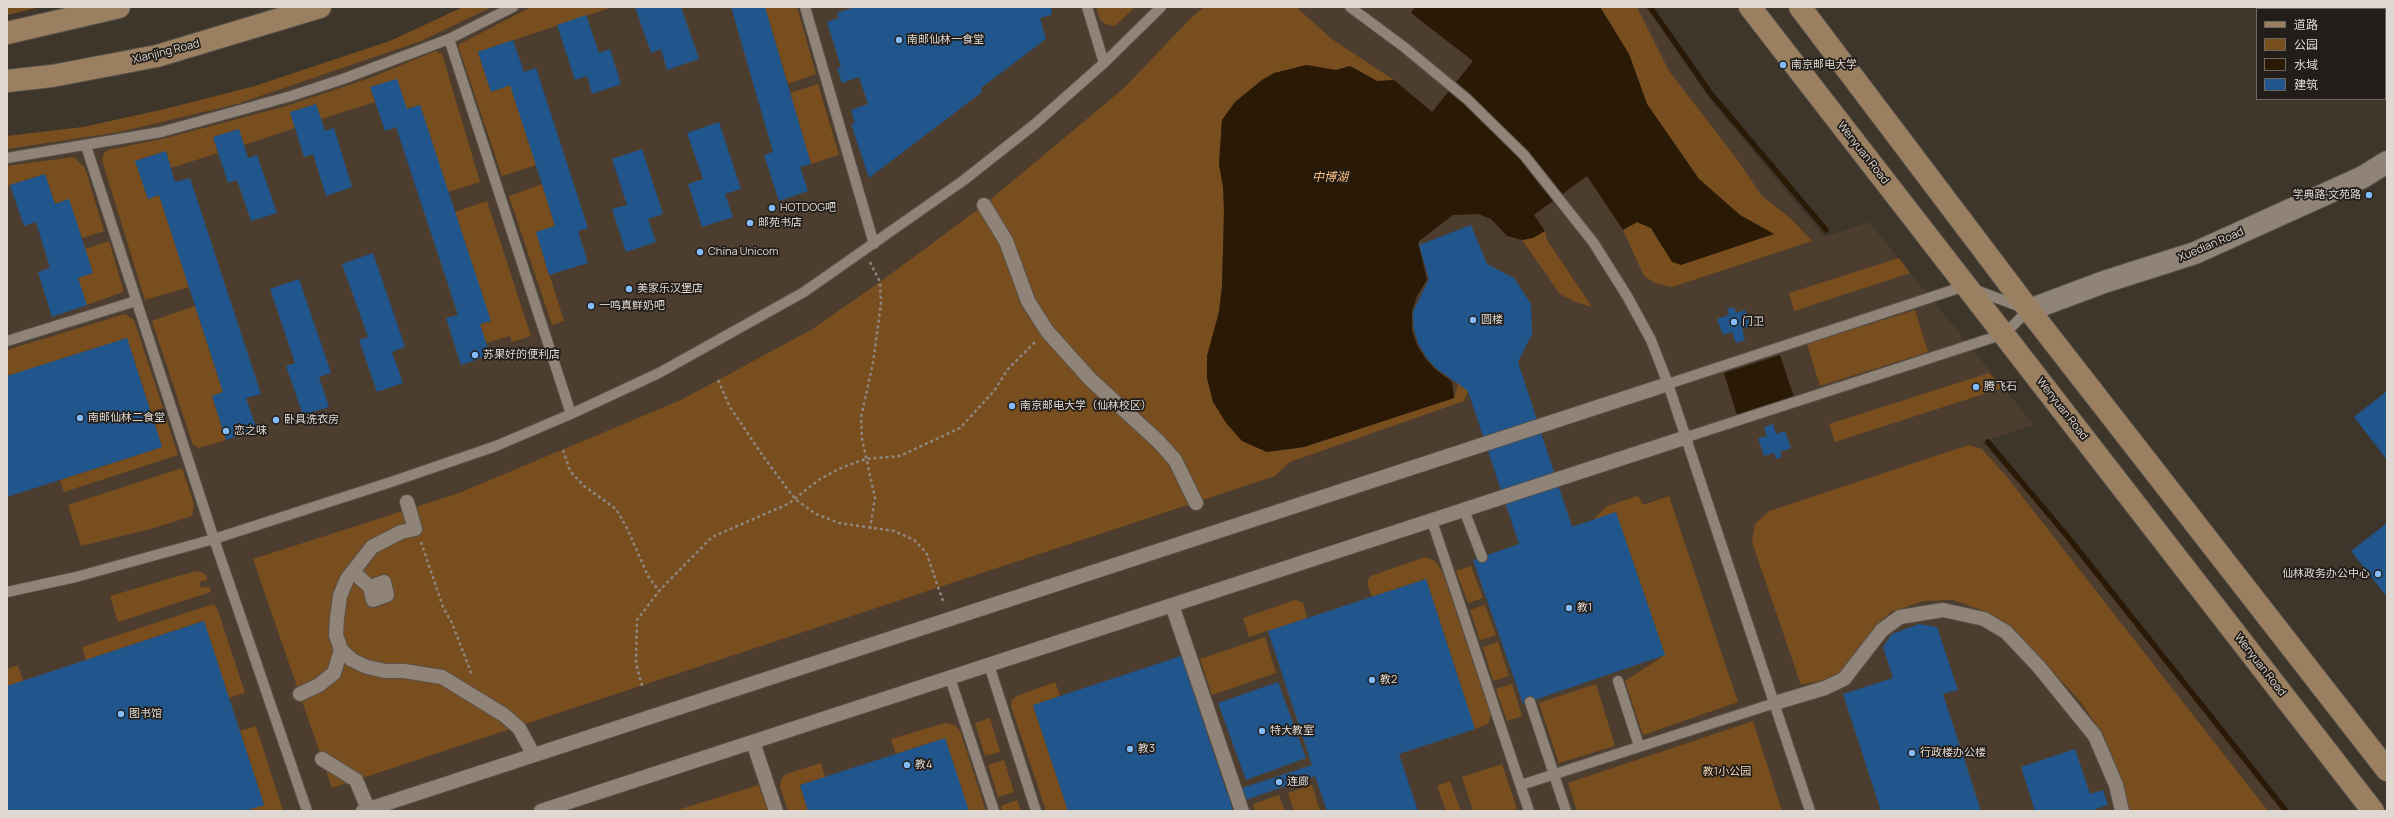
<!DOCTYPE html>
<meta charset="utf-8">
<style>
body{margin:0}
#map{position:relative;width:2394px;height:818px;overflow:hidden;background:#3e352b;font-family:Manrope,"Noto Sans SC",sans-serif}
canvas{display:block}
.frame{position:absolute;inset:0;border:8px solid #e0d9d3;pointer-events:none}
.legend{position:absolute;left:2256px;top:8px;width:130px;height:92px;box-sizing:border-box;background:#221d19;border:1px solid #6e6863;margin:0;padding:5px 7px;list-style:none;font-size:12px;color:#e0d9d3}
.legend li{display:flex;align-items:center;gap:8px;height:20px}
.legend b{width:20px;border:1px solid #6e6863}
</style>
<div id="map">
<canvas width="2394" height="818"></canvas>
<div class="frame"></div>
<ul class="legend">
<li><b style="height:5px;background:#9a8061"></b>道路</li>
<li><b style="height:11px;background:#794e1e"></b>公园</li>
<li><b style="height:11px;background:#2a1905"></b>水域</li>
<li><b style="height:11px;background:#21568c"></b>建筑</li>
</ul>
</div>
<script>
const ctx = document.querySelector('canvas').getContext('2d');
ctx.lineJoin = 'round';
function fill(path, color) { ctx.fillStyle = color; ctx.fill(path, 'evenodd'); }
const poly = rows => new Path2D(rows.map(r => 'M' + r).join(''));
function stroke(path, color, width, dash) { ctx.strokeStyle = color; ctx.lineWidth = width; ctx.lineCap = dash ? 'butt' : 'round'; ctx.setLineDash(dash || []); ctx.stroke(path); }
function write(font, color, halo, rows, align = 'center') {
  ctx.font = font + ' Manrope,"Noto Sans SC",sans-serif'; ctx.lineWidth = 3.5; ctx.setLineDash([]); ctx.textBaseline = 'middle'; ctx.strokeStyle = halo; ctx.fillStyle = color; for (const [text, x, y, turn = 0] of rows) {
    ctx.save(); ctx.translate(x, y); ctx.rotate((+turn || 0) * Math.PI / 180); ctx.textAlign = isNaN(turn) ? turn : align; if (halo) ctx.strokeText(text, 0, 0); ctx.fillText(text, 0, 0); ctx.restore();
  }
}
const built = poly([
 [463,7,1647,7,1708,97,1824,237,1869,222,2034,425,1982,442,2067,536,2285,811,7,811,7,136,83,127,165,109,255,86,390,41]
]);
const green = poly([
 [7,7,40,7,7,15],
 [463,7,492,7,421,41,237,104,119,132,7,149,7,136,83,127,165,109,255,86,390,41],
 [531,7,613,7,478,52,491,91,510,85,536,165,502,176,458,45],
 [765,7,797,7,816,74,788,84],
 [1096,7,1135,7,1115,26,1105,24,1099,18],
 [1204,7,1296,7,1333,40,1394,80,1377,81,1350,66,1336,70,1306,65,1262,80,1235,102,1222,120,1219,163,1223,187,1224,212,1222,286,1219,312,1207,356,1207,378,1213,402,1242,441,1267,452,1304,447,1454,398,1458,383,1468,391,1464,401,1290,462,1275,476,332,788,253,559,459,493,681,400,811,330,880,282,984,205,1124,88,1191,18],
 [1600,7,1637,7,1669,71,1736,158,1762,196,1790,218,1812,241,1672,287,1655,283,1644,276,1623,230,1637,222,1651,228,1662,247,1774,234,1740,215,1699,179,1647,104,1629,54],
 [435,51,442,54,480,182,448,192,420,105,407,109,397,79,370,87,375,102,321,119,316,104,290,112,295,128,244,145,239,129,213,137,218,153,171,168,166,151,135,161,148,199,159,195,189,287,145,300,102,160,104,153,108,150,162,139,283,107,373,77],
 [818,84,839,155,811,164,790,93],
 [74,157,85,168,104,231,82,238,69,199,55,204,45,174,7,186,7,166],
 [542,184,555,226,536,232,564,321,552,325,509,196],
 [487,201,531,336,512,342,510,336,486,343,480,324,491,321,455,212],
 [1545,231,1547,240,1592,307,1575,302,1560,294,1522,240,1533,238],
 [109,241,123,289,123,292,87,305,78,278,85,249],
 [1899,258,1910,273,1794,311,1789,293],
 [195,306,223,392,212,396,226,440,199,448,193,445,152,321],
 [1915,310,1928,352,1820,386,1807,344],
 [125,314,134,320,163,408,151,412,127,338,7,376,7,350],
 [1989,373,2002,388,1835,442,1829,424],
 [167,421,178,455,64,492,60,480,162,447,155,425],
 [1969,445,1982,449,2007,477,2268,811,2130,811,2103,734,2079,700,2015,631,1984,611,1953,600,1923,601,1891,612,1873,628,1854,661,1846,669,1832,678,1801,685,1752,542,1755,524,1769,511],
 [182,468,194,505,192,516,154,528,81,546,68,505],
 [1638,496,1643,505,1669,496,1738,702,1643,735,1625,681,1665,655,1616,512,1594,519,1607,506],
 [1425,557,1435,561,1442,571,1491,715,1488,724,1475,729,1426,579,1372,597,1368,586,1368,580,1371,576],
 [1471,566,1483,598,1468,603,1456,571],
 [196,571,201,572,206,575,207,580,199,582,201,588,209,586,211,592,118,622,110,596],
 [1295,600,1303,603,1307,618,1249,637,1243,618],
 [213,604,217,608,245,693,229,698,203,621,86,660,82,647],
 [1485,605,1496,635,1480,640,1470,610],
 [1265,637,1276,673,1212,695,1200,659],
 [1498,642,1509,676,1493,681,1483,647],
 [18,665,23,681,7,686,7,669],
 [1055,682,1060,696,1033,705,1068,811,1046,811,1011,706,1012,700,1017,696],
 [1512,684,1522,716,1507,721,1496,689],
 [1596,684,1615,746,1559,763,1539,703],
 [990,718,1000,752,985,756,975,723],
 [1753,721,1782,811,1577,811,1568,783],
 [945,723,955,725,960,731,986,811,969,811,945,738,896,754,891,739],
 [256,726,283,811,245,811,264,804,240,731],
 [1004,760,1014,792,998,797,988,765],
 [821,763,825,777,800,785,808,811,788,811,780,786,781,779,786,774],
 [1502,764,1517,809,1510,811,1473,811,1462,777],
 [1450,781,1461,811,1446,811,1437,786],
 [759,785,768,811,674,811],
 [1312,785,1320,811,1294,811,1288,793],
 [1279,795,1285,811,1255,811,1253,804],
 [1017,800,1021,811,1002,811,1001,806]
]);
const water = poly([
 [1415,7,1600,7,1629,54,1647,104,1699,179,1740,215,1774,234,1681,265,1672,262,1651,228,1637,222,1623,230,1587,176,1534,215,1545,231,1533,238,1522,240,1507,236,1491,219,1478,214,1453,215,1418,242,1427,280,1417,296,1412,312,1412,330,1417,345,1425,358,1435,369,1452,382,1454,398,1304,447,1267,452,1242,441,1226,423,1213,402,1207,378,1207,356,1219,312,1222,286,1224,212,1223,187,1219,164,1222,120,1235,102,1262,80,1274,73,1306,65,1336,70,1350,66,1377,81,1394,80,1432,112,1473,61,1411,13],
 [1780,355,1794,397,1737,415,1724,373]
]);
const stream = poly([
 [1650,7,1711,94,1826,230],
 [1988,442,2067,536,2286,811]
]);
const building = poly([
 [635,7,681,7,699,59,667,70,661,49,651,53],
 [731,7,765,7,811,164,800,167,808,191,779,201,764,155,773,152],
 [855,7,861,7,861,9,862,7,1051,7,1052,12,1051,15,1040,18,1046,39,981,88,982,92,869,178,851,124,855,123,851,110,868,104,859,77,842,83,837,68,841,67,827,22,839,18,837,13],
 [586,15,599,53,610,49,621,84,592,94,587,76,575,80,557,25],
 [513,40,524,72,536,68,588,228,578,231,588,263,549,275,536,232,555,226,542,184,510,85,491,92,478,52],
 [397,79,407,109,420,105,491,321,480,324,490,355,461,365,446,318,458,315,396,127,385,131,370,87],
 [316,104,325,131,334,128,352,187,326,196,313,154,304,157,290,112],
 [719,122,741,189,725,194,733,217,702,227,688,184,703,179,687,133],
 [239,129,248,158,257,155,277,213,251,221,237,180,228,183,213,137],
 [642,149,663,214,648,219,656,242,626,252,612,209,627,205,612,159],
 [166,151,175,182,190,178,261,394,246,398,257,430,226,440,212,396,223,392,159,195,148,199,135,161],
 [45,174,55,204,69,199,93,273,78,278,87,305,52,317,38,272,50,268,36,222,24,226,10,185],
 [1471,225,1487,264,1514,278,1531,304,1532,334,1518,362,1572,527,1616,512,1665,655,1523,704,1473,560,1519,544,1468,391,1436,368,1426,357,1418,343,1414,329,1413,312,1429,279,1419,245],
 [373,253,405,347,392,352,403,383,377,392,359,340,368,337,342,264],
 [299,279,331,373,319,377,329,407,303,415,286,366,295,363,270,289],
 [1734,307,1736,313,1745,310,1750,326,1742,329,1745,340,1736,343,1732,332,1723,335,1717,319,1729,315,1727,309],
 [127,338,162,447,7,497,7,376],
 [2387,391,2387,460,2354,417],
 [1773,424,1776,434,1785,431,1791,448,1780,452,1782,457,1776,459,1774,453,1764,456,1758,438,1767,436,1764,427],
 [2387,523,2387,597,2351,551],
 [1426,579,1475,729,1399,754,1418,811,1327,811,1315,776,1231,805,1233,811,1068,811,1033,705,1181,656,1227,793,1312,765,1268,631],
 [204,621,264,805,245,811,7,811,7,686],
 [1919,624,1937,627,1958,690,1943,694,1981,811,1881,811,1843,694,1893,678,1883,647,1892,634],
 [1278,682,1306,758,1246,780,1218,703],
 [945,738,969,811,808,811,800,785],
 [2075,749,2090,794,2103,790,2108,805,2095,809,2096,811,2035,811,2021,767]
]);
const path = poly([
 [718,380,730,407,765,459,795,499,816,514,839,523,894,531,914,540,926,552,944,604],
 [563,450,570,471,584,486,616,509,627,528,648,576,659,591,712,537,788,504,820,479,843,467,866,459,900,456,960,428,994,391,1008,369,1036,341],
 [870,529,875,498,862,439,861,417,873,363,881,304,880,282,870,262],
 [421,542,443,607,452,623,472,675],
 [642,686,636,663,637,620,659,591]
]);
const service = poly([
 [805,7,874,244],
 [1087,7,1104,63],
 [1350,7,1404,47,1467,99,1524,155,1593,242,1627,296,1651,340,1668,384,1810,811],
 [449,39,571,414],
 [86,146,214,539,307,811],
 [7,158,161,132,291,96,343,79,449,39,513,7],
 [7,341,136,301],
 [1668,384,1965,286,2029,310,2004,334,1687,437],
 [1464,510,1482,557],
 [1432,521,1529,811],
 [7,592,76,577,214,539,394,481,496,446,571,414,659,373,804,292,964,180,1035,124,1104,63,1161,7],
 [989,665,1036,811],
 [950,678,994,811],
 [1618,681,1639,746],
 [1530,702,1566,811],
 [1521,785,1775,703]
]);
const pedestrian = poly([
 [984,205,1006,241,1028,301,1047,331,1090,379,1158,441,1175,460,1196,503],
 [407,502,415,529,401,532,372,547,347,579,340,596,337,618,336,635,341,650,352,660,367,667,385,671,404,671,442,677,504,715,519,728,533,754],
 [353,572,370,587,373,600,387,595,384,582,370,587],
 [1172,605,1242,811],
 [300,694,319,685,334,673,341,650],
 [1775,703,1825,688,1844,679,1882,630,1900,617,1943,610,1984,619,2006,632,2039,667,2095,736,2116,785,2122,811],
 [753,742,776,811],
 [322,759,356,780,368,809],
 [363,811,1668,384],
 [541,811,1687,437]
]);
const tertiary = poly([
 [2029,310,2104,282,2195,253,2363,177,2387,162]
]);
const secondary = poly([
 [1750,7,2373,811],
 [1800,7,2029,310,2387,770],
 [7,33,119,7],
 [7,81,52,76,157,56,320,7]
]);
const markers = [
 [899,40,4,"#83bcfb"],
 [1783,65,4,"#83bcfb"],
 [2369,195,4,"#83bcfb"],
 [772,208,4,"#83bcfb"],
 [750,223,4,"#83bcfb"],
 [700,252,4,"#83bcfb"],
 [629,289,4,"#83bcfb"],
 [591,306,4,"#83bcfb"],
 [1473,320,4,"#83bcfb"],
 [1734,322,4,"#83bcfb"],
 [475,355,4,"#83bcfb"],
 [1976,387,4,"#83bcfb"],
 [1012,406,4,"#83bcfb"],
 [80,418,4,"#83bcfb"],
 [276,420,4,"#83bcfb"],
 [226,431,4,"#83bcfb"],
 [2378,574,4,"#83bcfb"],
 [1569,608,4,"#83bcfb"],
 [1372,680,4,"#83bcfb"],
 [121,714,4,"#83bcfb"],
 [1262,731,4,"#83bcfb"],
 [1130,749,4,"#83bcfb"],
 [1912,753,4,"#83bcfb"],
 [907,765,4,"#83bcfb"],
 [1279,782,4,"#83bcfb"]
];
const poiNames = [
 ["南邮仙林一食堂",907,40],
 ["南京邮电大学",1791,65],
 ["学典路·文苑路",2361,195,"right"],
 ["HOTDOG吧",780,208],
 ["邮苑书店",758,223],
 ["China Unicom",708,252],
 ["美家乐汉堡店",637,289],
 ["一鸣真鲜奶吧",599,306],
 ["圆楼",1481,320],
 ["门卫",1742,322],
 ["苏果好的便利店",483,355],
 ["腾飞石",1984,387],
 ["南京邮电大学（仙林校区）",1020,406],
 ["南邮仙林二食堂",88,418],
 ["卧具洗衣房",284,420],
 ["恋之味",234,431],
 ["仙林政务办公中心",2370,574,"right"],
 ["教1",1577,608],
 ["教2",1380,680],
 ["图书馆",129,714],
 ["特大教室",1270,731],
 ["教3",1138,749],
 ["行政楼办公楼",1920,753],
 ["教4",915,765],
 ["连廊",1287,782]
];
const streetNames = [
 ["Xianjing Road",166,52,-14],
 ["Wenyuan Road",1863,153,52],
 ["Xuedian Road",2211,245,-23],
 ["Wenyuan Road",2062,409,52],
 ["Wenyuan Road",2260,665,52]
];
const parkNames = [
 ["教1小公园",1727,772]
];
const waterNames = [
 ["中博湖",1330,178]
];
fill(built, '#4c3d2f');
fill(green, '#794e1e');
fill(water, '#2a1905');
stroke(stream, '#2a1905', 5.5);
fill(building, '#21568c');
stroke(service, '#595149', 12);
stroke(pedestrian, '#595149', 16);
stroke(tertiary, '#595149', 24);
stroke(secondary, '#595149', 24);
stroke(path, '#8e867e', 2.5, [3, 3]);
stroke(service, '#908479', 10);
stroke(pedestrian, '#908479', 14);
stroke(tertiary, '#908479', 22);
stroke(secondary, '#9a8061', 22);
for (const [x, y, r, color] of markers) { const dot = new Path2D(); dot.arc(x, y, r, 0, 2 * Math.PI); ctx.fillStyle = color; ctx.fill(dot); stroke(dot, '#221d19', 1.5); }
write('11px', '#e0d9d3', '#221d19', poiNames, 'left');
write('11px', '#e0d9d3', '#221d19', streetNames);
write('11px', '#f4d5b6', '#221d19', parkNames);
write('italic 12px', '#fdbf7f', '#221d19', waterNames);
</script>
